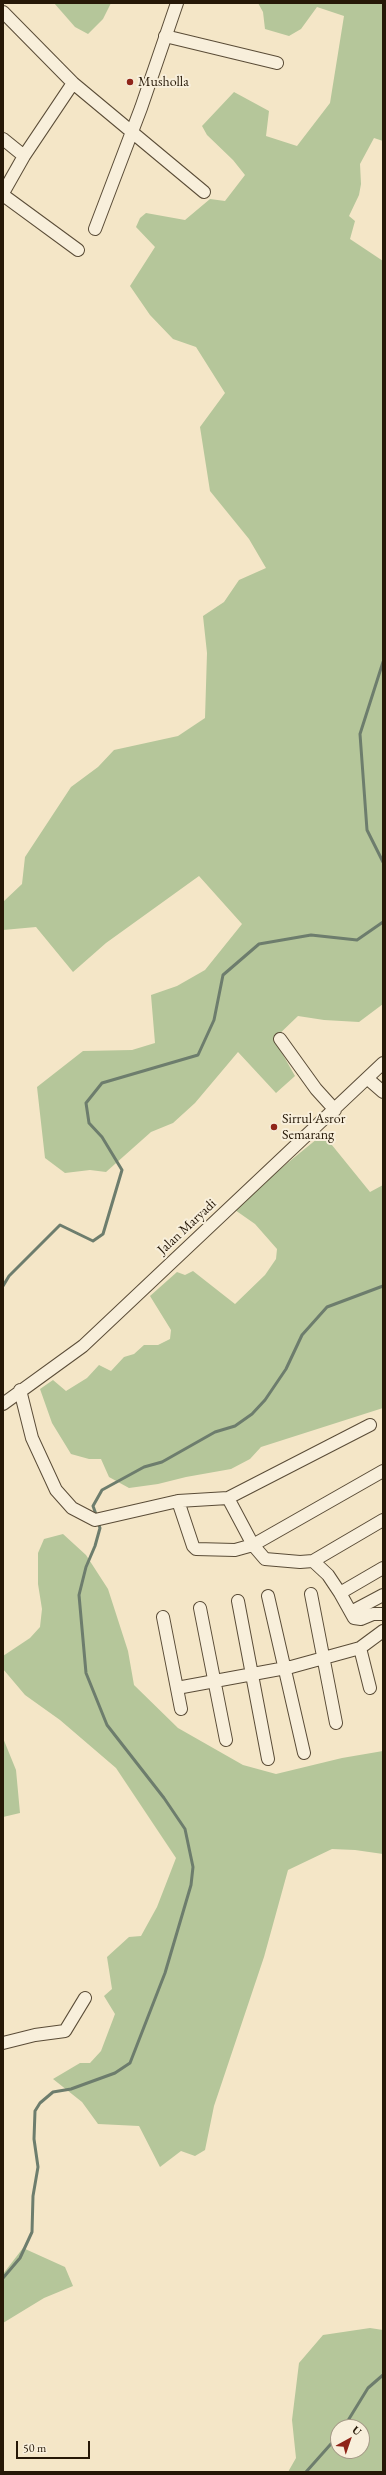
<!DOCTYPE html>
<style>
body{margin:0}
#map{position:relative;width:386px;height:2475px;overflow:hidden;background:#f4e6c7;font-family:"EB Garamond",serif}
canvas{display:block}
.frame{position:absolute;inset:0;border:4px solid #261807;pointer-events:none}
.north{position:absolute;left:330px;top:2419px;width:40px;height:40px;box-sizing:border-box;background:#f8efdb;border:1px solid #a49986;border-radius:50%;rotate:40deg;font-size:11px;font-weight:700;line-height:16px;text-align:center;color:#261807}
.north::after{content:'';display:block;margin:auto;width:14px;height:18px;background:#8f2418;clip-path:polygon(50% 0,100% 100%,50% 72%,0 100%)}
.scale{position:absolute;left:16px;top:2441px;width:74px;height:18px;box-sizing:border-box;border:2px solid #261807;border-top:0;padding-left:5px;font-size:12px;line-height:14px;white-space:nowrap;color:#261807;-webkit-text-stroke:3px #f8efdb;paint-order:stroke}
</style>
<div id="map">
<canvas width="386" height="2475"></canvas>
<div class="frame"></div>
<div class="north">U</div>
<div class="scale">50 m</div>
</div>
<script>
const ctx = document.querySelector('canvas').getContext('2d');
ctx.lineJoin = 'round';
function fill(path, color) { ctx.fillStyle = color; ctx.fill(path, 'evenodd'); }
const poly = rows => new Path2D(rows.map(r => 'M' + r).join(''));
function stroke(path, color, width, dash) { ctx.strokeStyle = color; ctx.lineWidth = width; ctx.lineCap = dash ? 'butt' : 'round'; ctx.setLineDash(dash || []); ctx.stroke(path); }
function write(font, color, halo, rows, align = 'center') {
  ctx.font = font + ' "EB Garamond",serif'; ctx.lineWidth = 4; ctx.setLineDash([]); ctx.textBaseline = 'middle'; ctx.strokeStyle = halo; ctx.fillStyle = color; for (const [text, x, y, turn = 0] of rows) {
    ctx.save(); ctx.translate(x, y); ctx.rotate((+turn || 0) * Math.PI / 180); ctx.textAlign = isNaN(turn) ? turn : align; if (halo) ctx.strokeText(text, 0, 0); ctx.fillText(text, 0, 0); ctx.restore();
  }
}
const green = poly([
 [54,3,111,3,103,19,88,34,75,27],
 [258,3,383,3,383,141,374,138,360,164,361,184,359,195,349,216,355,221,350,239,383,261,383,1004,359,1022,324,1020,298,1016,274,1039,295,1076,276,1093,238,1052,195,1103,173,1123,151,1132,106,1172,90,1170,65,1173,45,1158,37,1087,83,1051,132,1050,155,1043,151,995,177,986,205,970,242,924,199,876,106,943,73,972,36,927,3,930,3,902,22,884,25,857,71,787,98,767,114,750,178,736,205,718,207,653,203,616,224,602,239,580,266,568,249,539,210,491,200,427,225,393,196,347,173,339,150,315,130,286,155,247,136,227,140,218,146,213,185,220,210,199,225,201,245,175,233,160,207,135,202,126,234,92,269,111,266,136,297,146,330,103,344,16,317,7,301,29,289,36,265,29,263,12],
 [323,1134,370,1192,383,1185,383,1408,261,1447,250,1459,231,1469,186,1477,158,1484,129,1488,109,1477,101,1459,89,1459,71,1454,52,1423,40,1389,53,1380,66,1391,87,1378,99,1365,111,1371,124,1357,134,1354,144,1345,158,1345,170,1339,171,1330,150,1296,177,1272,185,1275,193,1271,235,1304,265,1275,276,1259,277,1249,255,1224,235,1210,257,1188],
 [63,1534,86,1555,108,1589,128,1651,134,1685,178,1728,243,1765,276,1774,342,1758,383,1751,383,1854,355,1850,332,1849,288,1870,264,1957,214,2106,205,2150,195,2156,181,2151,160,2167,139,2126,98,2124,82,2102,53,2079,80,2063,90,2063,101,2051,115,2014,104,1996,112,1989,107,1957,129,1937,141,1936,157,1907,176,1858,116,1768,60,1720,25,1695,3,1669,3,1656,30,1638,40,1627,42,1609,38,1584,38,1553,44,1539],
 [3,1738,16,1770,20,1813,3,1817],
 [23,2248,65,2267,73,2286,44,2298,3,2323,3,2274],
 [370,2328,383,2330,383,2472,288,2472,296,2458,292,2420,299,2363,323,2335],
 [338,2427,362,2427,362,2451,338,2451]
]);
const stream = poly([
 [383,662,360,734,367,830,383,862],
 [3,1286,9,1276,60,1225,93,1241,103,1234,122,1170,102,1137,89,1123,86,1103,102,1083,198,1055,214,1020,223,975,259,944,311,935,357,940,383,922],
 [97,1517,93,1506,102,1490,144,1467,162,1462,215,1432,235,1426,252,1414,265,1400,286,1369,302,1335,327,1307,383,1286],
 [3,2278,20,2258,32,2232,33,2196,38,2167,34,2139,35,2111,40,2103,53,2092,71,2089,115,2073,130,2063,165,1973,191,1885,193,1867,185,1829,164,1798,107,1725,86,1673,79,1595,86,1567,95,1546,100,1528,98,1523],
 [344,2427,368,2388,383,2375],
 [306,2472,338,2436]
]);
const minor = poly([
 [3,12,73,83,204,192],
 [165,36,277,63],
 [3,139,24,156],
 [3,193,24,156,73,83],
 [3,195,78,250],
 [95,229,141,108,177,3],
 [280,1039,316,1089,335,1110],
 [368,1079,383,1092],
 [20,1390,32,1438,56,1490,72,1508,95,1520,178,1501,228,1498,370,1425],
 [3,1404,83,1346,383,1063],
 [228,1498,253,1545,265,1559,300,1562,313,1561,383,1520],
 [178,1501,193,1546,196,1549,235,1550,253,1545,383,1471],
 [313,1561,328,1575,340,1593,383,1568],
 [340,1593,354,1618,361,1619,373,1614,383,1614],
 [311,1594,336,1723],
 [268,1596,304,1753],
 [238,1601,268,1759],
 [200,1608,226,1740],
 [351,1612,383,1595],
 [163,1617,181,1709],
 [360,1648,370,1688],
 [177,1688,291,1667,360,1648,383,1631],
 [3,2043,35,2035,65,2031,85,1998]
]);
const markers = [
 [130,82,4,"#8f2418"],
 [274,1127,4,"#8f2418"]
];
const poiNames = [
 ["Musholla",138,82],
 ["Sirrul Asror",282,1119],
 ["Semarang",282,1135]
];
const streetNames = [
 ["Jalan Maryadi",187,1227,-43]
];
fill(green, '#b5c69a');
stroke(stream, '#6d7d6d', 3);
stroke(minor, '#5a4c37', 14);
stroke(minor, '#f8efdb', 12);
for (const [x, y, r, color] of markers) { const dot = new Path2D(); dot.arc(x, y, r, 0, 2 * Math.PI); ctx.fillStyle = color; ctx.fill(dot); stroke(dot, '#f8efdb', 1.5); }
write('14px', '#261807', '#f8efdb', poiNames, 'left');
write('14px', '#261807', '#f8efdb', streetNames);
</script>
